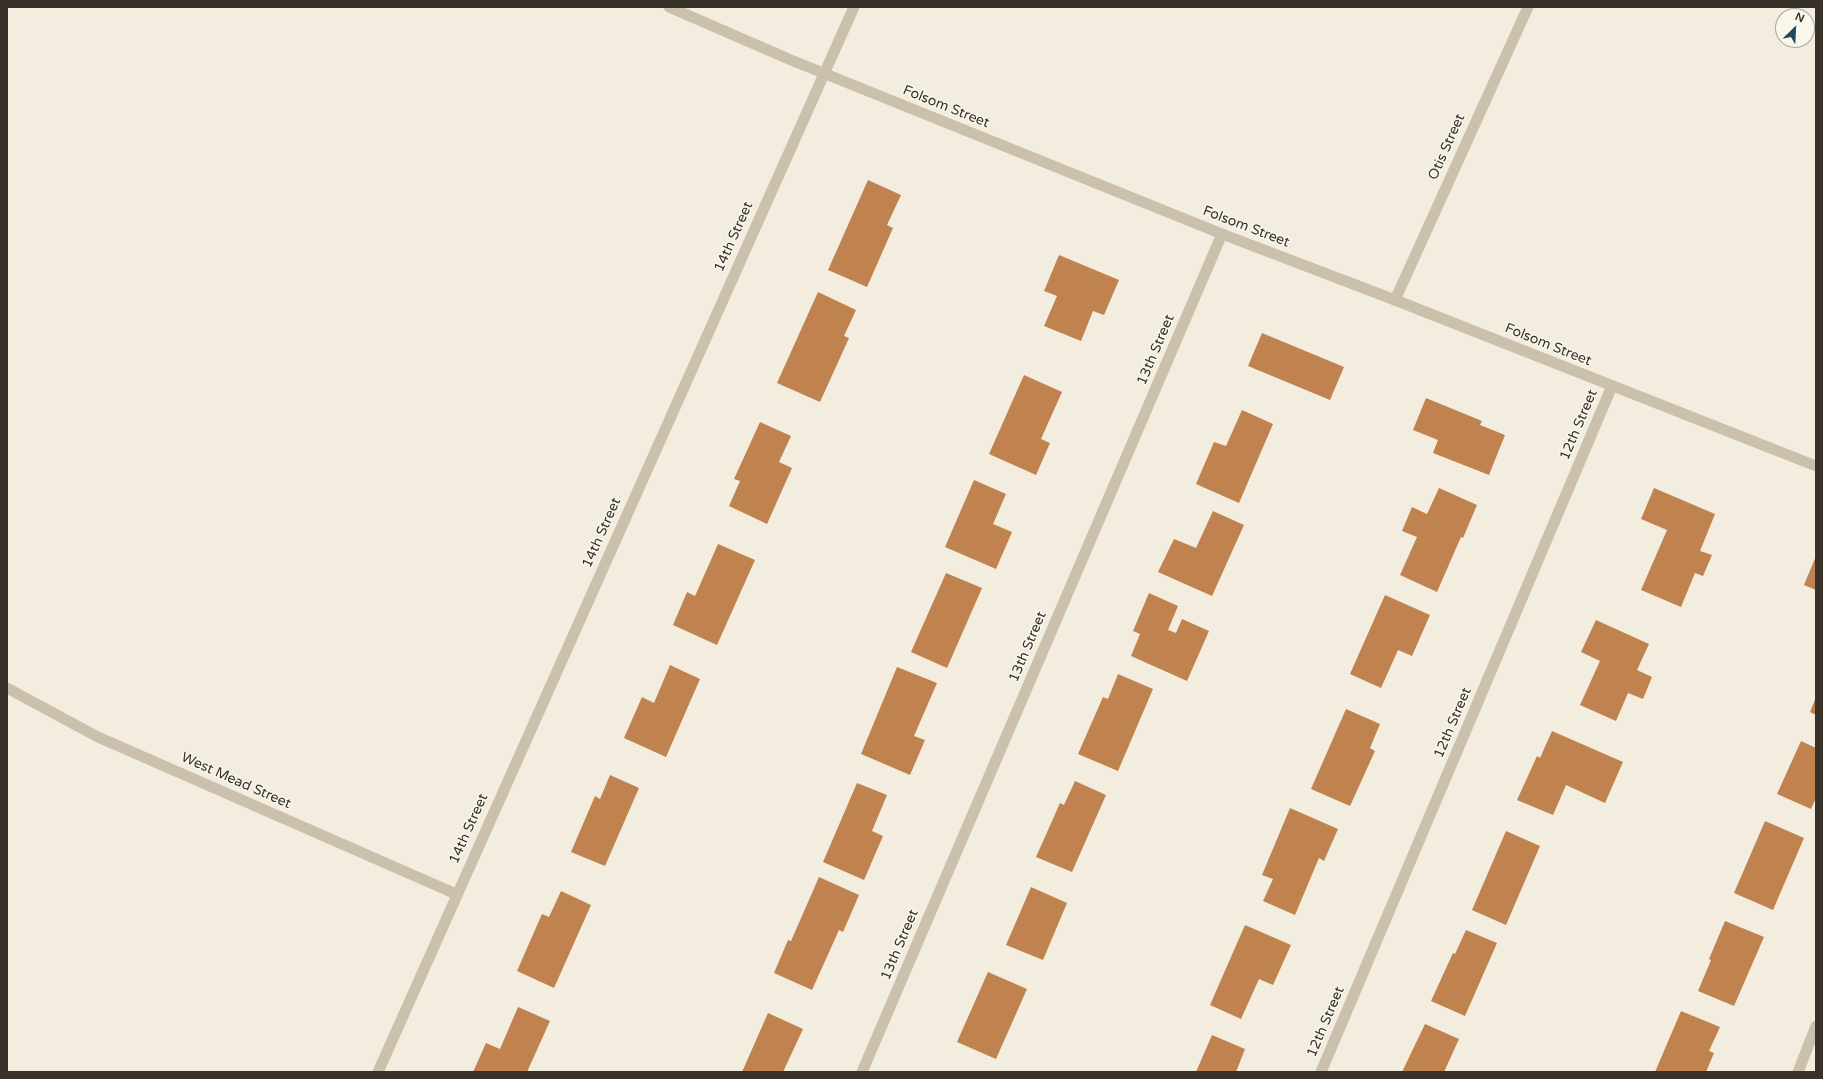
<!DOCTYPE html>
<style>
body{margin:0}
#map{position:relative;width:1823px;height:1079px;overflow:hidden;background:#f2eddf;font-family:"Varela Round",sans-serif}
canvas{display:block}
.frame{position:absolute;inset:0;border:8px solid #38312a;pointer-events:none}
.north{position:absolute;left:1775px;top:8px;width:40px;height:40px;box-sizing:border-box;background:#f9f6ec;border:1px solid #aca79e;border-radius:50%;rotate:24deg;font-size:11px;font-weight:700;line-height:16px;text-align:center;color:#38312a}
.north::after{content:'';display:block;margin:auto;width:14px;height:18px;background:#214858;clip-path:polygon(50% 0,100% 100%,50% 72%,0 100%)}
</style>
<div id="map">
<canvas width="1823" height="1079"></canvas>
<div class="frame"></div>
<div class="north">N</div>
</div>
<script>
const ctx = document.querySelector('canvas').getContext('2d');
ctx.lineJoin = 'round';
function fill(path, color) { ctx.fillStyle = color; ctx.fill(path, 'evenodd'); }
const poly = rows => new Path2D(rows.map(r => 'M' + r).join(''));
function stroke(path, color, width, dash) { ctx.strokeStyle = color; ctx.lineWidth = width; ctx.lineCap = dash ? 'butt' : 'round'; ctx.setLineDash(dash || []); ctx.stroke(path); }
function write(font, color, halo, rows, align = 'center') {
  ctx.font = font + ' "Varela Round",sans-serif'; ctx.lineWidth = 3; ctx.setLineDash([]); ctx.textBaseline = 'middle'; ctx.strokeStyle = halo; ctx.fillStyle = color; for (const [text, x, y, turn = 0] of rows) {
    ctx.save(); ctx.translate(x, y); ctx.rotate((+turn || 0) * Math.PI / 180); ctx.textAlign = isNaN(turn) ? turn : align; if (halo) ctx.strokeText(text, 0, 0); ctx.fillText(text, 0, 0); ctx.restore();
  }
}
const building = poly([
 [868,180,901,195,887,225,893,228,867,287,828,270],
 [1059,255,1119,280,1104,315,1093,311,1081,341,1044,326,1057,296,1044,291],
 [818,292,856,310,844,336,849,338,820,402,777,383],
 [1262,333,1344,367,1330,400,1248,366],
 [1024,375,1062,392,1041,439,1050,443,1036,475,989,454],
 [1426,398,1482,421,1480,425,1505,435,1489,475,1433,453,1438,440,1413,430],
 [1242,410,1273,424,1239,503,1196,484,1214,442,1226,446],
 [760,422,791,436,779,462,792,468,767,524,729,506,740,481,734,479],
 [974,480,1006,494,993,524,1012,532,996,569,945,547],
 [1439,488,1477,505,1463,538,1461,537,1437,592,1400,575,1417,537,1402,531,1412,507,1427,514],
 [1654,488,1715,514,1700,551,1712,555,1703,576,1695,573,1681,607,1641,590,1667,530,1641,519],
 [1213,511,1244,525,1212,596,1158,572,1174,539,1196,548],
 [718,544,755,560,717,645,673,625,687,592,695,596],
 [1816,556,1816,590,1804,585],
 [946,573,982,588,947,668,911,652],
 [1149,593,1178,606,1168,630,1176,633,1182,619,1209,631,1187,681,1131,656,1140,634,1133,631],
 [1385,595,1430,615,1412,656,1398,650,1381,688,1350,674],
 [1596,620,1649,644,1637,670,1652,677,1643,699,1628,693,1616,721,1580,705,1600,661,1581,652],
 [670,665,700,679,666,757,624,738,642,697,654,703],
 [897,667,937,683,914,736,925,740,910,775,861,754],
 [1118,674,1153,689,1118,771,1078,754,1103,697,1108,699],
 [1816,697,1816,715,1810,712],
 [1346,709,1380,724,1370,748,1375,751,1350,806,1311,789],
 [1552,731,1623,762,1605,803,1566,785,1553,815,1517,800,1537,756,1540,758],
 [1801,741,1816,748,1816,798,1811,809,1777,794],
 [610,775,639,788,605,866,571,852,595,796,600,799],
 [1075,781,1106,795,1072,872,1036,857,1060,803,1064,805],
 [857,783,887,795,872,831,883,836,864,880,823,862],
 [1290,808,1338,829,1324,861,1319,858,1295,915,1263,901,1273,879,1262,875],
 [1765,821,1804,838,1773,910,1734,893],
 [1506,831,1540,846,1506,925,1472,910],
 [819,877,859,895,843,932,839,930,812,990,774,973,788,940,791,941],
 [1031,887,1067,903,1043,960,1006,945],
 [561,891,591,905,554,988,517,971,542,914,549,917],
 [1725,921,1764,937,1734,1006,1698,991,1711,960,1709,959],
 [1245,925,1291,945,1273,985,1259,979,1241,1019,1210,1005],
 [1466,930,1497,943,1465,1016,1431,1001,1453,953,1455,954],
 [988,972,1027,989,996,1059,957,1042],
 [518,1007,550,1021,527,1072,473,1072,486,1043,500,1049],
 [1681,1011,1720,1027,1709,1051,1714,1053,1706,1072,1655,1072],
 [768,1013,803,1029,783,1072,742,1072],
 [1425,1024,1459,1039,1444,1072,1402,1072],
 [1212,1035,1245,1049,1236,1072,1196,1072]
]);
const minor = poly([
 [1395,300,1528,7],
 [7,688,98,737,456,894],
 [862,1072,1222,234],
 [1321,1072,1612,386],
 [1798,1072,1816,1026]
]);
const tertiary = poly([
 [669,7,791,60,1222,234,1395,300,1816,466],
 [378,1072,854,7]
]);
const streetNames = [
 ["Folsom Street",946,107,22],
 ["Otis Street",1447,147,-66],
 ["Folsom Street",1246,227,21],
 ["14th Street",734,237,-66],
 ["Folsom Street",1548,345,22],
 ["13th Street",1156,350,-67],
 ["12th Street",1579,425,-67],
 ["14th Street",602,533,-66],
 ["13th Street",1028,647,-67],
 ["12th Street",1453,723,-67],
 ["West Mead Street",236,781,24],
 ["14th Street",469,829,-66],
 ["13th Street",900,945,-67],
 ["12th Street",1326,1022,-67]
];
fill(building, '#c0834f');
stroke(minor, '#cac0ab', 11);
stroke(tertiary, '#cac0ab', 11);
write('14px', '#38312a', '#f9f6ec', streetNames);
</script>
